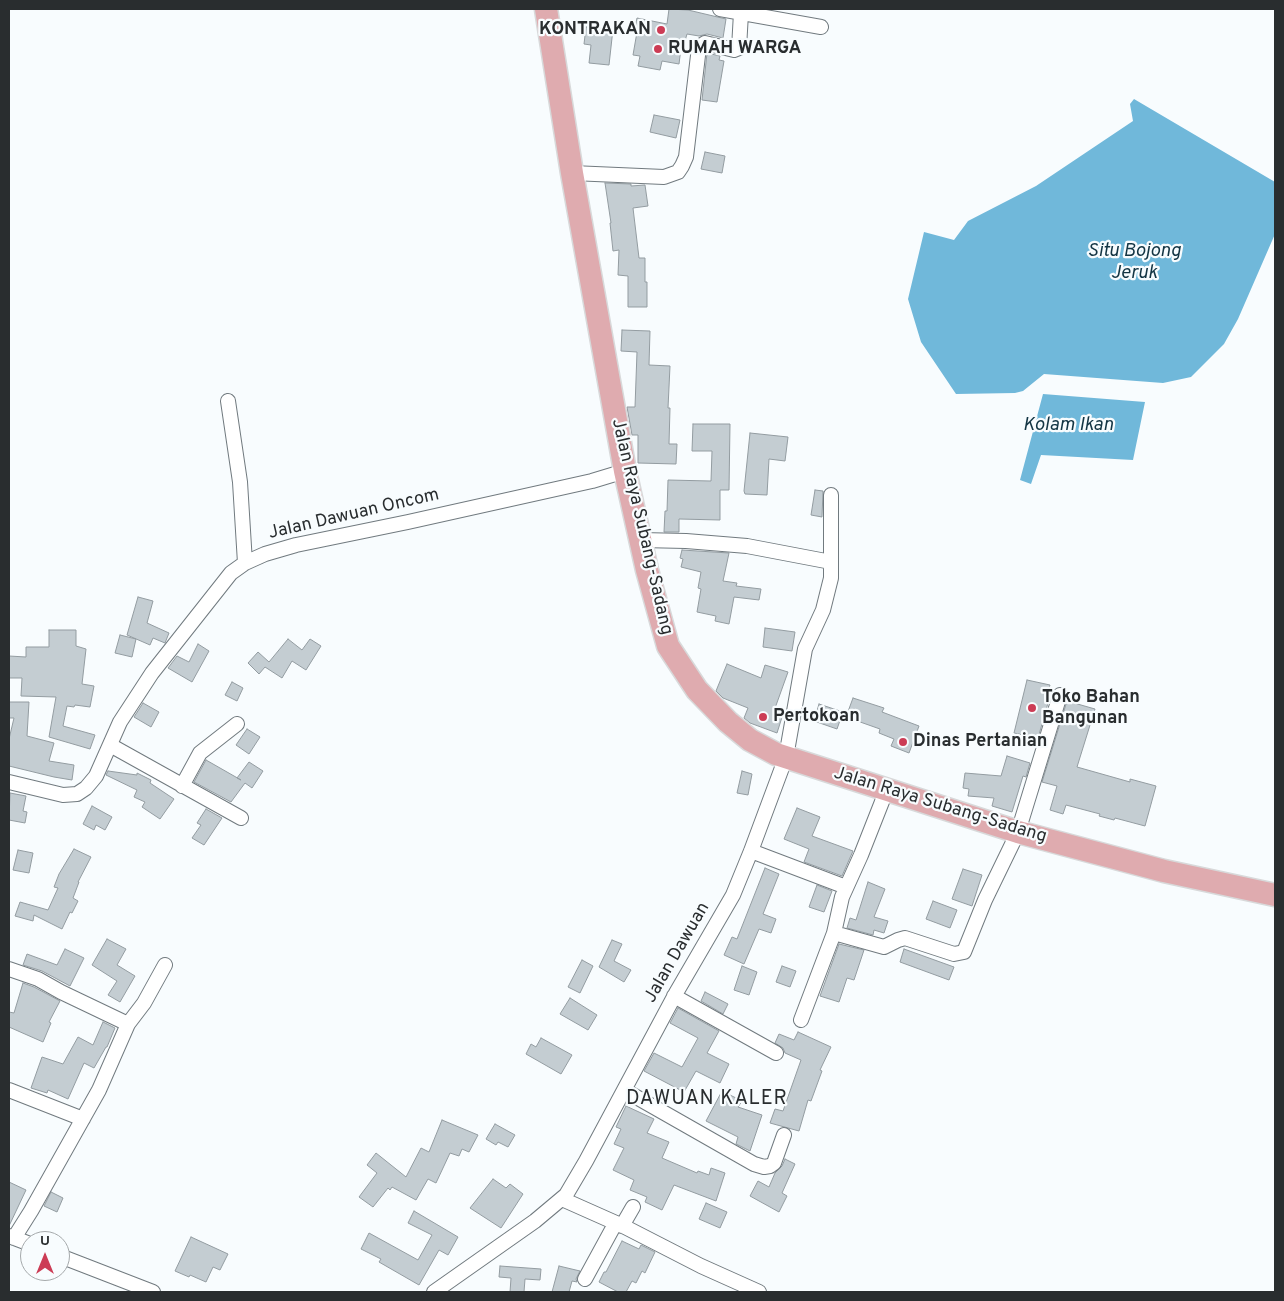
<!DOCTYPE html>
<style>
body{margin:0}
#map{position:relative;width:1284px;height:1301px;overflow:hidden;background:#f8fcfe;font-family:Overpass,sans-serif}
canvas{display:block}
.frame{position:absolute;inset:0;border:10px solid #292d2f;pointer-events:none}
.north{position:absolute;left:20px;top:1231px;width:50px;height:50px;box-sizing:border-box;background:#f8fcfe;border:1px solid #a5a9ab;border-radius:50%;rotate:0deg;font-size:14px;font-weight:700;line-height:20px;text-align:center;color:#292d2f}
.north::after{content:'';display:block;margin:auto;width:18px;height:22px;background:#cc3c55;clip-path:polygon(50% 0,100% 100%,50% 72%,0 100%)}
</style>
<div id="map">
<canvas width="1284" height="1301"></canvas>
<div class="frame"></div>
<div class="north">U</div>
</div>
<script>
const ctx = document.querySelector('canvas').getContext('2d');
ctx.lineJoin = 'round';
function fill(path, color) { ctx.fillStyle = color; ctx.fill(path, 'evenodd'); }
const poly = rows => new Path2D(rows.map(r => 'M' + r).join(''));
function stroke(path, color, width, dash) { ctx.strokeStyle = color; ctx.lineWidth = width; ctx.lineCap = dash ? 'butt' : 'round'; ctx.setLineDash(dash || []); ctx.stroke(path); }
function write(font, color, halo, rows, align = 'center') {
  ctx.font = font + ' Overpass,sans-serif'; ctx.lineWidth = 4.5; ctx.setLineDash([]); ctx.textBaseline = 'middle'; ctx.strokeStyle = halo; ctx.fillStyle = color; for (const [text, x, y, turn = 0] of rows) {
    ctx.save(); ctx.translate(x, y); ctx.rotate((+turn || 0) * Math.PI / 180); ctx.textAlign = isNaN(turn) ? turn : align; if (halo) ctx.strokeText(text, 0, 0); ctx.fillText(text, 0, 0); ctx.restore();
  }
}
const water = poly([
 [1134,99,1275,182,1275,234,1238,319,1224,344,1191,377,1163,383,1044,374,1023,391,1015,393,956,394,921,342,908,299,924,232,954,240,968,221,1036,186,1133,121,1130,104],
 [1043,394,1145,402,1133,460,1041,455,1031,484,1020,480]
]);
const building = poly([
 [669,9,688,10,726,19,723,38,707,34,699,36,687,34,685,41,682,40,679,64,662,61,660,70,638,66,640,56,633,55,637,32,634,32,637,18,667,24,669,9],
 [586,27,613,29,609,65,589,63,591,45,584,44,586,27],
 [707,53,720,56,719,60,724,61,717,102,702,100,707,53],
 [654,115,680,120,676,138,650,132,654,115],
 [705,152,725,156,722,173,701,169,705,152],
 [605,183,631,184,631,186,645,185,648,206,633,208,639,258,645,258,645,282,647,282,647,307,628,307,628,276,618,275,619,250,613,251,610,223,611,223,605,183],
 [622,330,650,331,649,365,670,366,668,408,670,408,669,444,677,444,676,464,638,463,638,435,632,435,627,407,635,407,637,352,621,351,622,330],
 [693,424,730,424,729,490,720,490,720,520,679,519,679,532,664,532,665,511,667,511,668,480,711,481,712,451,692,451,693,424],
 [750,433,788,437,785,461,769,459,767,495,745,494,744,491,750,433],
 [815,490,823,491,822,517,811,515,815,490],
 [682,550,729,553,723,581,737,583,736,586,761,589,759,600,734,597,729,624,715,621,716,616,697,612,701,589,698,588,701,572,681,567,683,559,680,558,682,550],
 [138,597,153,601,147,623,169,633,165,643,153,638,150,645,127,635,138,597],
 [765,628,795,632,792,651,763,647,765,628],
 [49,630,76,630,76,646,86,649,82,684,94,686,90,707,75,705,74,707,67,706,63,726,95,735,90,749,49,737,56,697,21,696,22,678,9,678,9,656,26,657,26,647,49,647,49,630],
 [120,635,136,639,132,657,115,653,120,635],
 [288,639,302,650,310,639,321,646,306,670,292,661,282,678,265,667,259,674,248,663,258,652,269,662,288,639],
 [198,644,209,651,192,682,168,668,177,656,189,662,198,644],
 [727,664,761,678,765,665,788,672,774,711,783,714,777,733,750,723,744,718,748,708,723,698,716,691,727,664],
 [1027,680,1050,685,1047,695,1050,696,1038,738,1014,733,1027,680],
 [232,682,243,688,237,701,225,695,232,682],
 [853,698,884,708,882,712,919,726,909,753,891,746,894,739,879,733,880,729,846,717,853,698],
 [1067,701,1095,709,1077,767,1130,782,1130,779,1156,786,1145,826,1115,818,1114,820,1099,816,1100,814,1066,805,1063,814,1050,810,1057,786,1042,782,1067,701],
 [9,702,29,702,27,736,54,743,49,761,74,765,72,780,54,777,9,766,9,739,14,718,9,718,9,702],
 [143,703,159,712,151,727,134,717,143,703],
 [819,704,843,712,837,729,814,721,819,704],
 [247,729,260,737,249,754,236,745,247,729],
 [1007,756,1030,763,1026,777,1023,776,1012,812,992,806,994,798,968,796,969,789,963,788,965,773,1001,776,1007,756],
 [206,760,241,780,237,778,249,762,263,771,252,788,245,783,231,802,194,782,206,760],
 [108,771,137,775,137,773,151,780,150,783,174,799,160,819,142,807,145,802,134,797,137,790,106,775,108,771],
 [742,771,752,774,748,795,737,793,742,771],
 [10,793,26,796,23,811,27,812,25,823,9,820,10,793],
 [92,806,112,817,105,830,96,825,94,830,83,824,92,806],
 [797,808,820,817,812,836,853,851,842,876,804,862,809,849,784,839,797,808],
 [206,809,222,818,204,845,192,838,201,825,197,823,206,809],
 [74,849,91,857,78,882,79,882,73,898,78,901,72,913,70,912,62,929,34,915,33,921,15,916,20,902,48,910,58,888,54,887,59,874,74,849],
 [18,850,33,853,29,873,13,870,18,850],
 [765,868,779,874,763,914,776,919,771,933,759,929,744,964,724,955,732,937,737,939,765,868],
 [963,869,982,875,972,906,952,899,963,869],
 [868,882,885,889,874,917,888,921,884,933,874,930,873,935,847,928,850,918,856,920,868,882],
 [817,885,832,891,824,912,809,907,817,885],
 [933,901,957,910,950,928,926,919,933,901],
 [107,939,126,949,117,965,135,976,120,1002,108,995,117,981,92,965,107,939],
 [612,940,622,944,614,961,631,970,624,982,599,967,612,940],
 [839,944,864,950,854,980,847,978,839,1002,820,996,839,944],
 [65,949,84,958,70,986,42,971,23,965,27,954,57,965,65,949],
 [904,949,954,967,949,980,900,962,904,949],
 [582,960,593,966,580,993,568,987,582,960],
 [742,966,757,972,749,995,734,990,742,966],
 [782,966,796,971,790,987,776,982,782,966],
 [23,983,34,987,60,1001,49,1022,51,1023,43,1042,9,1027,9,1012,14,1013,23,983],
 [705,992,728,1004,723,1014,701,1001,705,992],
 [570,998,597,1015,588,1030,560,1014,570,998],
 [678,1008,719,1031,707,1053,729,1064,720,1083,696,1071,684,1092,644,1071,654,1053,682,1067,698,1038,670,1023,678,1008],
 [103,1022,115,1028,107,1047,106,1047,94,1068,84,1063,68,1099,48,1090,47,1093,31,1088,42,1057,63,1064,78,1037,93,1045,103,1022],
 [798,1032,831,1047,820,1070,822,1071,811,1101,808,1100,799,1131,770,1123,775,1109,783,1111,801,1060,785,1053,783,1048,775,1043,779,1034,794,1040,798,1032],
 [541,1038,572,1055,561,1074,526,1054,531,1044,536,1047,541,1038],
 [722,1091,742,1101,738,1107,762,1115,750,1151,736,1144,738,1137,706,1121,722,1091],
 [626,1106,654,1119,647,1133,669,1142,662,1158,697,1173,698,1171,709,1175,711,1168,725,1173,716,1201,674,1185,662,1210,645,1202,647,1197,630,1190,634,1180,613,1170,624,1148,614,1144,621,1129,616,1127,626,1106],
 [442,1120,478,1135,469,1152,462,1149,459,1156,450,1153,436,1183,428,1179,416,1200,392,1187,390,1190,388,1188,373,1207,359,1197,377,1173,367,1165,376,1153,406,1177,421,1148,429,1152,442,1120],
 [495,1124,515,1135,508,1147,498,1142,496,1145,486,1139,495,1124],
 [785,1159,795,1164,782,1193,787,1196,779,1212,750,1196,758,1181,769,1187,775,1173,782,1166,785,1159],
 [493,1179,506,1188,510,1184,523,1194,501,1228,470,1208,493,1179],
 [9,1182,26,1190,9,1226,9,1182],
 [51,1192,63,1198,57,1212,44,1206,51,1192],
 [706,1203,727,1212,720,1228,699,1219,706,1203],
 [414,1211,458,1237,448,1255,439,1250,419,1285,379,1262,381,1259,361,1249,369,1233,418,1260,432,1235,408,1223,414,1211],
 [191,1237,228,1254,220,1270,213,1267,206,1282,190,1275,189,1277,175,1271,191,1237],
 [622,1241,639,1249,641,1245,655,1252,645,1273,642,1271,636,1283,632,1281,626,1292,618,1292,599,1282,604,1272,606,1272,622,1241],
 [500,1266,541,1269,540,1280,525,1279,524,1292,510,1292,511,1278,499,1277,500,1266],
 [559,1266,580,1271,576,1279,577,1282,572,1281,569,1292,552,1292,559,1266]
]);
const street = poly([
 [720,9,821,27],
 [572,173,664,177,678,172,682,166,686,157,699,47,705,43,734,50,739,48,741,13],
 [228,401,240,482,245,563],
 [641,540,686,541,747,546,831,562],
 [110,745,241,818],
 [9,782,63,795,77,794,86,788,96,776,120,722,152,673,231,573,245,563,265,554,296,545,408,522,592,481,625,471],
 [182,786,200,753,237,724],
 [751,851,846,887],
 [834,933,884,947,898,940,905,938,954,954,964,952,985,900,1018,832,1060,695],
 [9,969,38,979,61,992,128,1024],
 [674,996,776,1053],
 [801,1020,834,933,842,897,861,855,887,789],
 [9,1090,83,1119],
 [624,1090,754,1164,764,1167,770,1166,774,1163,784,1135],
 [562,1199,625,1227,701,1266,759,1292],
 [622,1226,633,1207],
 [9,1236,30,1244],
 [14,1238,31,1211,99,1090,128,1024,144,1003,165,965],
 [60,1256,153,1292],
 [585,1279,615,1224],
 [434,1292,535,1221,566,1195,586,1161,676,993,733,895,751,851,786,757,805,649,823,610,831,578,831,495]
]);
const primary = poly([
 [546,9,572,173,625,471,647,570,668,646,697,690,728,722,750,740,776,754,1018,832,1164,871,1275,895]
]);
const markers = [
 [661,30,5,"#cc3c55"],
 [658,49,5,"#cc3c55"],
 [1032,708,5,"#cc3c55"],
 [763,717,5,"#cc3c55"],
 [903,742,5,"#cc3c55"]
];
const poiNames = [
 ["KONTRAKAN",651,30,"right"],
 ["RUMAH WARGA",668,49],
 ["Toko Bahan",1042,698],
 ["Bangunan",1042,719],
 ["Pertokoan",773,717],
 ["Dinas Pertanian",913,742]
];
const streetNames = [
 ["Jalan Dawuan Oncom",354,515,-13],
 ["Jalan Raya Subang-Sadang",641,527,77],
 ["Jalan Raya Subang-Sadang",940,806,17],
 ["Jalan Dawuan",678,953,-60]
];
const waterNames = [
 ["Situ Bojong",1134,252],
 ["Jeruk",1134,274],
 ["Kolam Ikan",1068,426]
];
const quarterNames = [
 ["DAWUAN KALER",707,1100]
];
fill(water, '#70b8da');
fill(building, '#c4cdd2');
stroke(building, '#939ca1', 1);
stroke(street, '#717a7f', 16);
stroke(primary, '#d8d9da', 25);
stroke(street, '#fff', 14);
stroke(primary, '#dfabaf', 22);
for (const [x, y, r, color] of markers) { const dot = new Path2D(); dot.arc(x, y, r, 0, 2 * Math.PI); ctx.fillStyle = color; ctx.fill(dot); stroke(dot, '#f8fcfe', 2); }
write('bold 18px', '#292d2f', '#f8fcfe', poiNames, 'left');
write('18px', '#292d2f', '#f8fcfe', streetNames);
write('italic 19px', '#133544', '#f8fcfe', waterNames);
ctx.letterSpacing = '1px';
write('20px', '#292d2f', '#f8fcfe', quarterNames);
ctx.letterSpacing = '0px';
</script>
